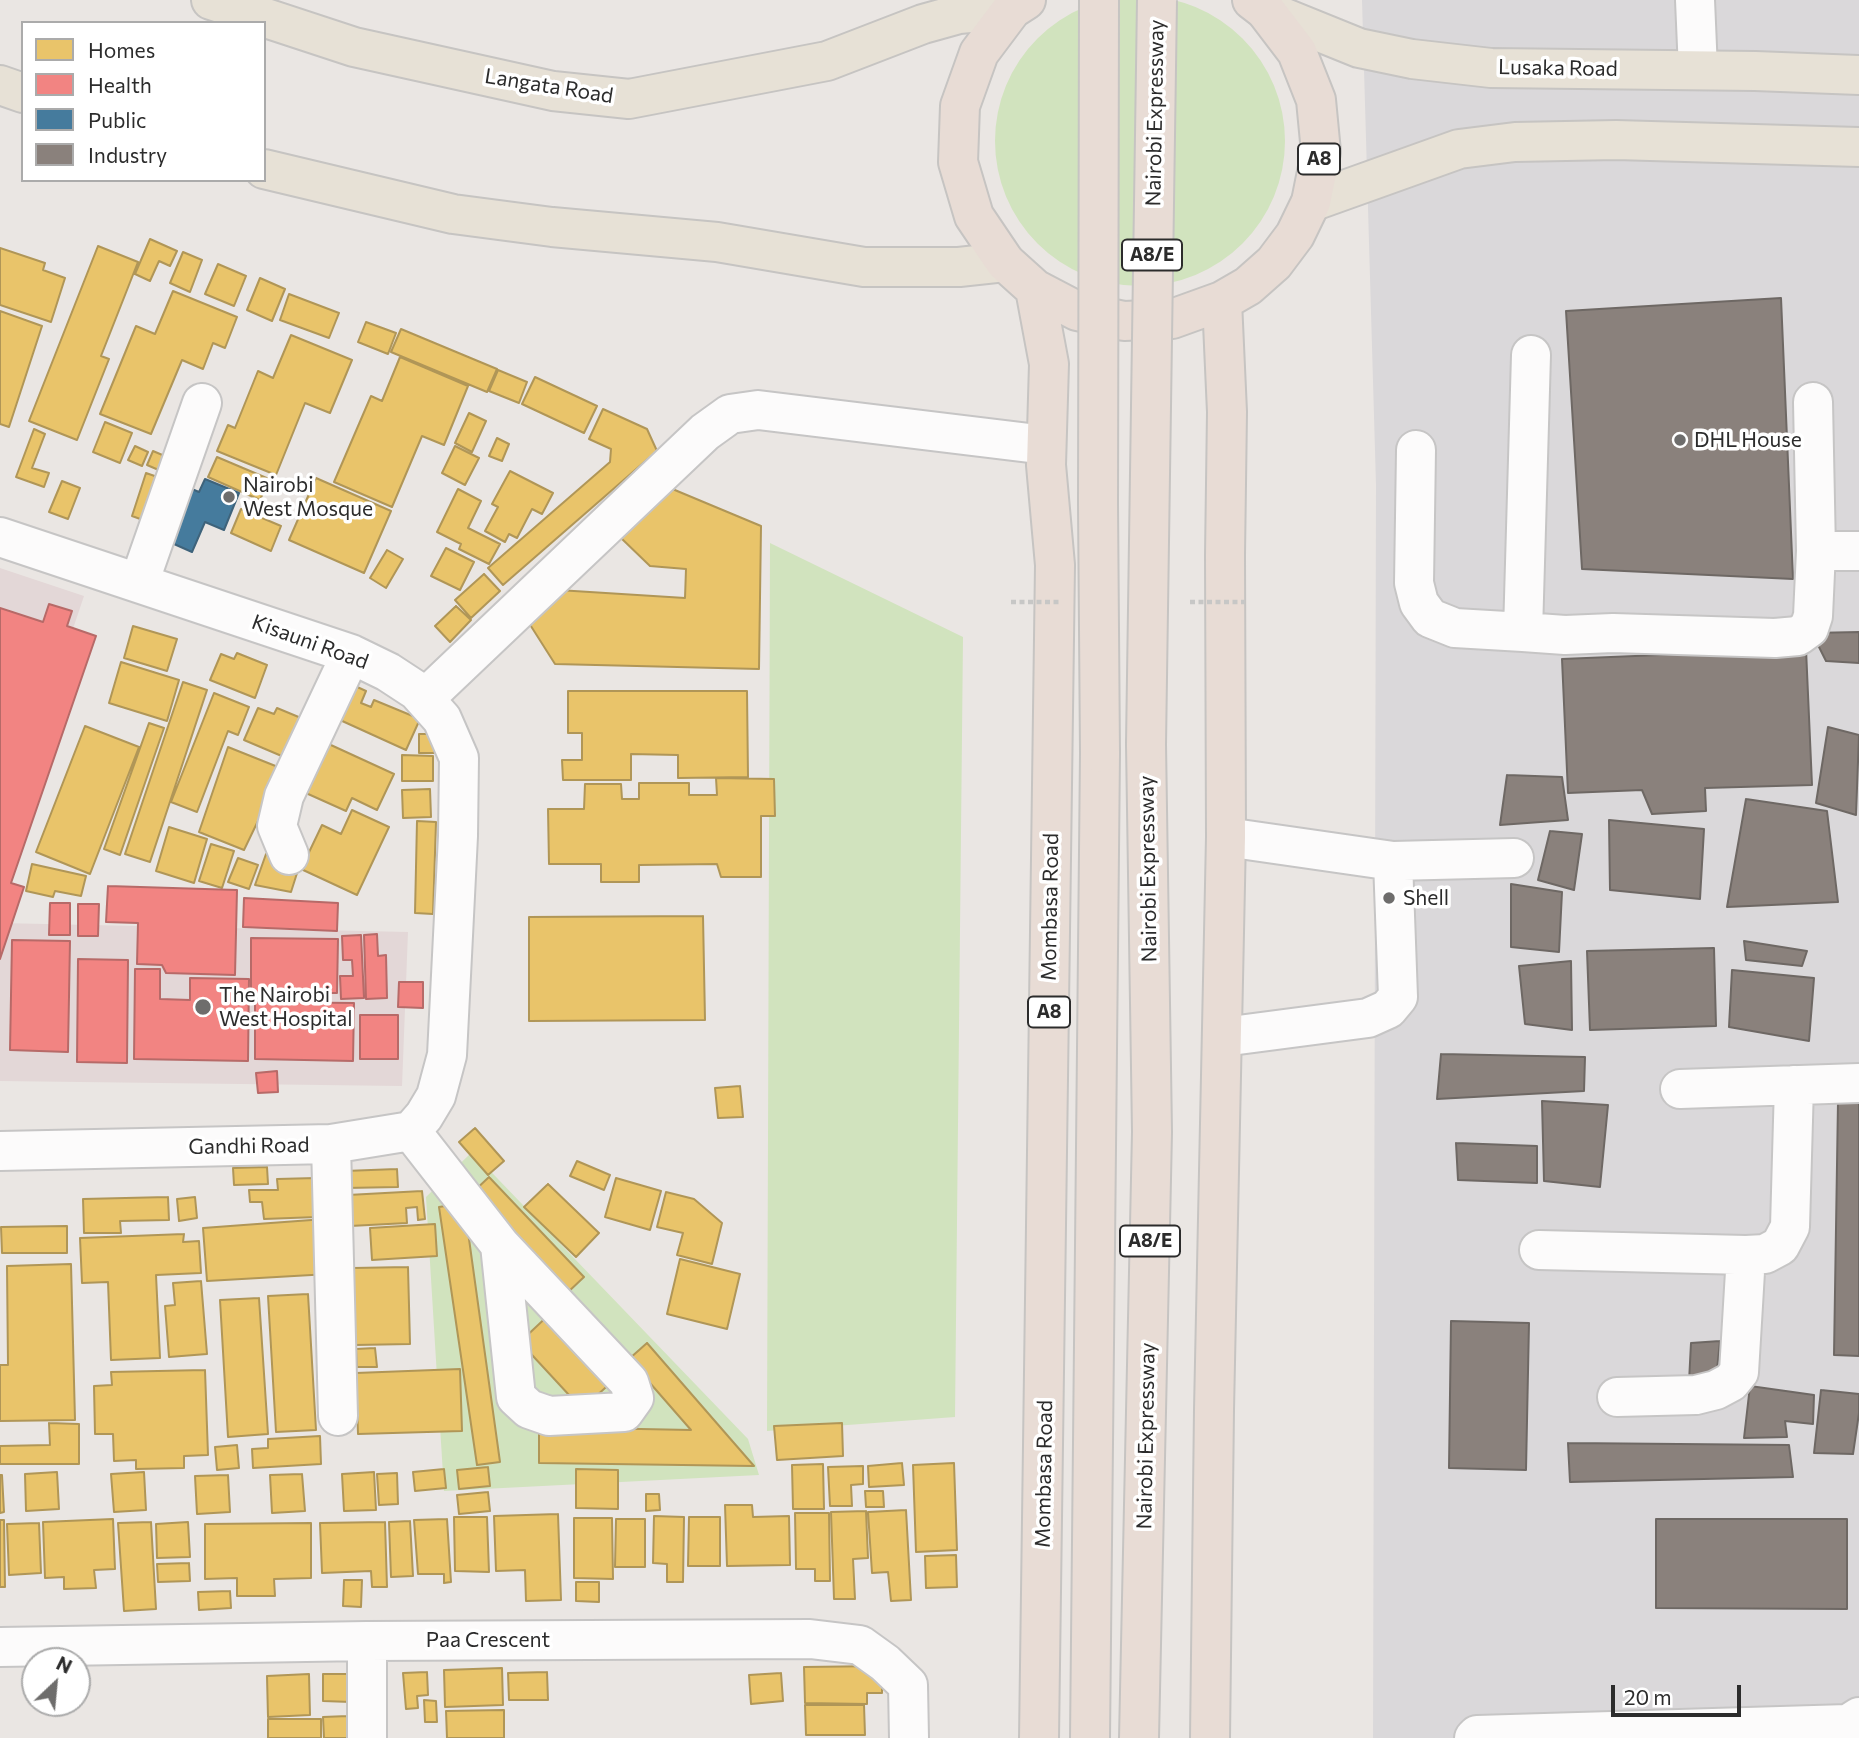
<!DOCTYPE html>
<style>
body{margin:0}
#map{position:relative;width:1859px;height:1738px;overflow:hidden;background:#eae6e3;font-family:Commissioner,sans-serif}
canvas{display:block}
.legend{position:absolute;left:21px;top:21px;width:245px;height:161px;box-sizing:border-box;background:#fff;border:2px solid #ababab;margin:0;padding:9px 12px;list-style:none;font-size:21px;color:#2c2c2c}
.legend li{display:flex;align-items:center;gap:14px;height:35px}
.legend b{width:35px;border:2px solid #ababab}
.north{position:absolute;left:21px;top:1647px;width:70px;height:70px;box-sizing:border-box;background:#fff;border:2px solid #ababab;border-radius:50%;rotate:26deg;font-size:19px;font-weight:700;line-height:28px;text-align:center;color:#2c2c2c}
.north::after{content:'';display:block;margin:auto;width:24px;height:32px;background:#6e6d6c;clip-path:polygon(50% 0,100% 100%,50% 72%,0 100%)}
.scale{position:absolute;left:1611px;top:1685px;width:130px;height:32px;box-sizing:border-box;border:4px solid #2c2c2c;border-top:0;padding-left:9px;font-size:21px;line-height:24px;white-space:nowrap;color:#2c2c2c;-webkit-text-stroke:5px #fff;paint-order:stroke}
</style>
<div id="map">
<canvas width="1859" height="1738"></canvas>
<ul class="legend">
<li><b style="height:19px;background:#e9c46a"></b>Homes</li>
<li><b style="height:19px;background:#f28482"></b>Health</li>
<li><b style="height:19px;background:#457b9d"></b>Public</li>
<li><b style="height:19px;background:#8a817c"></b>Industry</li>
</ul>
<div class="north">N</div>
<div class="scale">20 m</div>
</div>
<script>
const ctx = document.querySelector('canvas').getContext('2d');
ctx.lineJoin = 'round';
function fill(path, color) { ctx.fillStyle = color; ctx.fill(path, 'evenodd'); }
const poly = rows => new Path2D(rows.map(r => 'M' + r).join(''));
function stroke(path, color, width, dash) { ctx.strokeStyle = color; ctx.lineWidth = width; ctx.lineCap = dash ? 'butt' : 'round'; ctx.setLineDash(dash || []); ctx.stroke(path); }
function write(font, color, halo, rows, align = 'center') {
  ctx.font = font + ' Commissioner,sans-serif'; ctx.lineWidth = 7; ctx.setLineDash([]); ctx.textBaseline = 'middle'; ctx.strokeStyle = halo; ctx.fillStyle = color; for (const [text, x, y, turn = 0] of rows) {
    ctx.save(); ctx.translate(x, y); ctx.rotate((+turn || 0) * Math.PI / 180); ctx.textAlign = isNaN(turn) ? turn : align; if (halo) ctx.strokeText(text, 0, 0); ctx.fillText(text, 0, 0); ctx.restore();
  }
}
const industrial = poly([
 [1362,0,1859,0,1859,1738,1373,1738,1376,485]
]);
const medical = poly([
 [0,568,84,596,0,846],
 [0,923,408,932,402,1086,0,1081]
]);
const green = poly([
 '995 141a145 145 0 1 1 290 0a145 145 0 1 1-290 0Z',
 [770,543,963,637,955,1417,767,1431],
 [472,1152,748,1439,759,1475,444,1491,426,1197]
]);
const homes = poly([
 [150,239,177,251,170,266,159,261,150,281,135,274,150,239],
 [98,246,138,262,101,356,109,359,77,440,29,421,98,246],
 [0,248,45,263,43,270,65,278,51,322,0,305,0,248],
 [183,252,202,260,190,292,170,283,183,252],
 [218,264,246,276,234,306,205,294,218,264],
 [260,278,285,289,272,321,247,310,260,278],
 [173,291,237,317,225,348,213,343,203,369,182,360,151,434,100,414,136,326,155,334,173,291],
 [289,294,339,313,329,338,280,320,289,294],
 [0,311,42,326,9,427,0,424,0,311],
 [366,322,396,333,388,354,358,342,366,322],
 [401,329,497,369,487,392,391,352,401,329],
 [291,335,352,360,330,413,305,403,276,475,217,451,228,425,235,428,258,371,273,378,291,335],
 [400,357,468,386,444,445,422,436,392,507,334,482,371,396,382,401,400,357],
 [498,370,527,382,519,403,489,391,498,370],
 [535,377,597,406,584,433,522,404,535,377],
 [603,409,647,429,657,451,503,585,488,568,610,462,611,449,589,439,603,409],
 [469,413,486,421,472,452,455,443,469,413],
 [105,422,132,433,120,463,93,452,105,422],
 [34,429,45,434,32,468,49,473,44,487,16,477,34,429],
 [497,438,509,444,502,461,489,456,497,438],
 [135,446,148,452,142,466,128,460,135,446],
 [455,446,479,458,465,485,442,473,455,446],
 [153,451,167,457,161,471,147,465,153,451],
 [217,457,269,479,260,500,208,477,217,457],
 [510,471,553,493,542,514,532,509,517,538,509,534,505,542,485,531,498,507,492,504,510,471],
 [146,473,169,481,154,524,132,516,146,473],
 [316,478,391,511,364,573,289,540,316,478],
 [62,481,80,488,68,519,49,512,62,481],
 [670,488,761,526,759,669,555,664,522,612,558,590,685,598,686,569,650,566,621,538,670,488],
 [458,489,481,501,468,528,500,544,489,564,459,549,461,544,437,532,458,489],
 [241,509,281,526,271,551,231,533,241,509],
 [446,548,474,562,460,590,431,576,446,548],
 [387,550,403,559,386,588,370,578,387,550],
 [484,574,500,591,471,618,455,600,484,574],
 [456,606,471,620,450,642,435,626,456,606],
 [133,626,177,639,167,671,124,658,133,626],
 [237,653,267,665,255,698,210,680,221,654,234,659,237,653],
 [121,662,179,680,167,721,109,703,121,662],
 [183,682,207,690,150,862,125,854,183,682],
 [355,686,366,691,361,703,371,707,374,700,420,719,406,750,340,720,355,686],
 [568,691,747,691,748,777,678,778,678,755,631,754,631,780,563,780,562,760,582,760,582,733,568,733,568,691],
 [214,693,249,707,238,735,228,731,197,812,171,802,214,693],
 [258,708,274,714,277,708,301,718,284,757,244,740,258,708],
 [149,723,164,728,120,855,104,849,149,723],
 [85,726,139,747,90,874,36,852,85,726],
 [419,734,434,734,434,753,419,753,419,734],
 [320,740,394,774,377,810,352,798,346,811,297,789,320,740],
 [228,747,283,769,244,850,199,832,228,747],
 [402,755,433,756,433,781,402,781,402,755],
 [716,778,774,779,775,816,761,816,761,877,721,877,717,864,639,865,639,882,601,882,601,864,549,864,548,809,584,809,585,784,621,784,622,799,639,799,639,783,689,783,689,795,717,795,716,778],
 [430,789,431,817,403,818,402,790,430,789],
 [352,810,389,827,357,895,301,869,322,825,341,834,352,810],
 [417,821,436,822,433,914,415,913,417,821],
 [169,827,207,839,194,883,156,871,169,827],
 [211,844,234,851,222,888,199,881,211,844],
 [266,854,298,870,291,892,255,885,266,854],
 [238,858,258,865,249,889,228,882,238,858],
 [32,864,86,876,81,896,55,891,53,897,26,891,32,864],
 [703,916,705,1020,529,1021,529,917,703,916],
 [740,1086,743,1117,718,1118,715,1088,740,1086],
 [475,1128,504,1161,488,1175,459,1142,475,1128],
 [577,1161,610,1175,604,1190,570,1176,577,1161],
 [267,1167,268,1184,234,1185,233,1168,267,1167],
 [397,1169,398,1187,345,1188,345,1171,397,1169],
 [489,1177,584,1277,566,1294,471,1194,489,1177],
 [316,1178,317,1217,264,1219,262,1202,250,1202,249,1190,278,1190,277,1179,316,1178],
 [616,1178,661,1191,650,1230,605,1217,616,1178],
 [548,1184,599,1233,576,1257,524,1207,548,1184],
 [422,1191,425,1219,418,1220,417,1207,406,1208,407,1223,350,1226,348,1195,422,1191],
 [666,1192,694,1199,722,1223,712,1264,677,1255,683,1233,657,1227,666,1192],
 [168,1197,169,1220,120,1221,121,1233,84,1233,83,1199,168,1197],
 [195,1197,197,1218,179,1221,177,1199,195,1197],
 [464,1203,500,1462,477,1465,439,1207,464,1203],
 [325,1219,329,1274,207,1281,203,1228,325,1219],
 [435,1224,437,1256,372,1260,370,1228,435,1224],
 [67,1226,67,1253,2,1253,1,1227,67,1226],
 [184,1234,183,1242,199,1241,201,1273,156,1275,160,1358,111,1360,108,1282,82,1283,80,1238,184,1234],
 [680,1259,740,1274,727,1329,667,1314,680,1259],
 [71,1264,75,1420,0,1421,0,1365,8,1365,7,1266,71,1264],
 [408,1267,410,1344,355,1345,353,1268,408,1267],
 [201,1281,207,1354,169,1357,165,1306,175,1305,173,1283,201,1281],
 [308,1294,316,1430,276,1432,268,1296,308,1294],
 [259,1298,268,1434,228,1437,220,1300,259,1298],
 [553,1311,616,1378,582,1409,520,1342,553,1311],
 [647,1343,754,1466,539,1463,539,1427,691,1430,629,1359,647,1343],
 [375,1348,377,1367,357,1367,356,1349,375,1348],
 [460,1369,462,1431,358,1434,356,1373,460,1369],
 [205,1370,208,1455,184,1456,184,1468,136,1469,136,1460,114,1461,113,1434,95,1434,94,1386,112,1385,111,1372,205,1370],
 [49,1423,79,1424,79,1464,0,1464,0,1446,50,1445,49,1423],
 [842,1423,843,1456,777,1460,774,1426,842,1423],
 [320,1436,321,1464,253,1468,252,1449,268,1448,268,1439,320,1436],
 [237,1445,239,1468,217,1470,215,1447,237,1445],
 [902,1463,904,1485,869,1487,868,1466,902,1463],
 [954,1463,957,1550,916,1552,913,1465,954,1463],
 [823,1464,824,1509,793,1509,792,1465,823,1464],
 [863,1466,863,1484,851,1485,852,1506,830,1506,828,1467,863,1466],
 [488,1467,490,1486,459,1489,457,1470,488,1467],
 [444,1469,446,1488,415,1491,413,1472,444,1469],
 [576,1469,618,1470,618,1509,576,1508,576,1469],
 [57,1472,59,1509,26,1511,25,1474,57,1472],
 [144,1472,146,1510,114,1512,111,1474,144,1472],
 [374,1472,376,1510,344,1511,342,1474,374,1472],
 [397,1473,398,1504,379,1505,377,1474,397,1473],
 [302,1474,305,1511,272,1513,270,1475,302,1474],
 [0,1475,2,1475,4,1512,0,1513,0,1475],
 [228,1475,230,1512,197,1514,195,1476,228,1475],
 [865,1491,883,1491,884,1507,866,1507,865,1491],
 [488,1492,490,1511,459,1514,457,1495,488,1492],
 [646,1494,659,1494,660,1510,646,1511,646,1494],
 [725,1505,752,1505,753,1517,789,1516,790,1565,727,1566,725,1505],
 [906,1510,911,1600,891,1601,888,1572,872,1573,868,1512,906,1510],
 [866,1511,868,1558,853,1559,855,1599,834,1599,831,1512,866,1511],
 [795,1513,829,1513,830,1581,815,1581,815,1569,796,1569,795,1513],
 [558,1514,561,1600,526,1601,525,1570,496,1571,494,1516,558,1514],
 [654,1516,684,1517,683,1582,667,1582,667,1564,653,1563,654,1516],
 [454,1517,487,1517,489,1572,455,1571,454,1517],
 [689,1517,720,1517,720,1566,688,1566,689,1517],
 [574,1518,612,1518,613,1579,574,1578,574,1518],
 [113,1519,115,1569,94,1570,96,1588,64,1589,64,1577,45,1578,43,1522,113,1519],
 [447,1519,451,1582,444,1583,444,1574,418,1574,414,1520,447,1519],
 [616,1519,645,1519,645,1567,615,1567,616,1519],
 [0,1520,4,1520,5,1587,0,1587,0,1520],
 [410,1521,413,1576,391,1577,389,1522,410,1521],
 [151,1522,156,1609,124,1611,118,1523,151,1522],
 [188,1522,190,1557,157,1558,156,1524,188,1522],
 [385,1522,387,1587,372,1587,371,1571,322,1573,320,1523,385,1522],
 [39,1523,41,1573,9,1575,7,1524,39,1523],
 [311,1523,311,1578,274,1579,275,1596,237,1596,237,1578,205,1579,205,1524,311,1523],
 [956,1555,957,1587,926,1588,925,1556,956,1555],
 [189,1563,190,1581,158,1582,157,1564,189,1563],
 [344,1580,362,1580,361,1607,343,1606,344,1580],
 [576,1582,599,1582,599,1602,576,1601,576,1582],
 [230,1591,231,1608,199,1610,198,1592,230,1591],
 [882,1666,882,1693,867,1693,867,1704,805,1703,804,1667,882,1666],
 [502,1668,503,1705,445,1707,444,1670,502,1668],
 [427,1672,428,1695,417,1696,418,1708,406,1709,403,1673,427,1672],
 [547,1672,548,1700,509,1700,508,1673,547,1672],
 [781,1673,783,1701,751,1704,749,1675,781,1673],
 [309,1674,310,1715,268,1717,267,1676,309,1674],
 [323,1674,351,1674,351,1702,323,1701,323,1674],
 [424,1700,436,1701,437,1722,425,1722,424,1700],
 [805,1705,864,1705,865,1735,806,1735,805,1705],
 [504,1710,504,1738,447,1738,446,1711,504,1710],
 [348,1716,350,1738,324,1738,323,1717,348,1716],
 [268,1719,321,1719,321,1738,268,1738,268,1719]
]);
const health = poly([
 [49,604,72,611,67,626,96,636,11,883,24,887,0,959,0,608,43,622,49,604],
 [108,886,237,890,235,975,166,973,162,965,137,964,138,923,106,922,108,886],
 [244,898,338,903,337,931,243,927,244,898],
 [50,903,70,903,70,935,49,935,50,903],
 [78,904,99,904,98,936,78,936,78,904],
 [377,934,378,956,386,955,387,998,366,999,364,935,377,934],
 [361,935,364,998,341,999,340,976,353,976,352,960,343,960,342,936,361,935],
 [251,938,338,939,337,993,251,993,251,938],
 [12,940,70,941,68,1052,10,1050,12,940],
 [78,959,128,960,127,1063,77,1062,78,959],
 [135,969,160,969,160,999,190,1000,190,978,249,979,248,1061,134,1059,135,969],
 [399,982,423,982,423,1008,398,1007,399,982],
 [255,1002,354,1003,353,1061,255,1059,255,1002],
 [360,1015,398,1015,398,1059,360,1059,360,1015],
 [277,1071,278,1092,258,1093,256,1073,277,1071]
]);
const public = poly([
 [205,479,239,493,224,530,205,522,192,552,165,540,187,487,199,492,205,479]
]);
const industry = poly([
 [1781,298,1793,579,1582,569,1566,311,1781,298],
 [1859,632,1859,663,1826,661,1812,633,1859,632],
 [1806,649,1812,785,1705,788,1706,811,1652,814,1642,790,1568,793,1562,659,1806,649],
 [1828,727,1859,735,1856,815,1816,803,1828,727],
 [1507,775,1562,777,1568,820,1500,825,1507,775],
 [1746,799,1827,811,1838,902,1727,907,1746,799],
 [1609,820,1704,829,1700,899,1610,890,1609,820],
 [1550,831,1582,834,1574,890,1538,880,1550,831],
 [1511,884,1562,892,1559,952,1511,947,1511,884],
 [1744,941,1807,951,1802,966,1746,960,1744,941],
 [1714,948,1716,1026,1590,1030,1587,951,1714,948],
 [1571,961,1572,1030,1525,1024,1519,966,1571,961],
 [1732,970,1814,978,1809,1041,1729,1027,1732,970],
 [1441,1054,1585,1057,1584,1091,1437,1099,1441,1054],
 [1542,1101,1608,1105,1600,1187,1544,1181,1542,1101],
 [1838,1102,1859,1102,1859,1356,1834,1355,1838,1102],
 [1456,1143,1537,1146,1537,1183,1458,1180,1456,1143],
 [1451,1321,1529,1323,1526,1470,1449,1468,1451,1321],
 [1720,1341,1716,1379,1689,1382,1691,1343,1720,1341],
 [1750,1386,1814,1395,1813,1424,1785,1421,1787,1437,1744,1438,1750,1386],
 [1821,1390,1859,1394,1859,1413,1853,1454,1814,1453,1821,1390],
 [1568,1443,1789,1445,1793,1477,1570,1482,1568,1443],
 [1656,1519,1847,1519,1847,1609,1656,1608,1656,1519]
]);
const minor = poly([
 [1695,0,1698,70],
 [1531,355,1523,632,1565,635,1613,633,1775,638,1798,636,1809,628,1813,616,1816,551,1813,402],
 [1416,450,1414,583,1419,603,1430,618,1455,628,1523,632],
 [0,537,351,654,388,672,417,691,442,719,459,758,458,836,447,1055,436,1096,424,1116,411,1131,331,1144,0,1151],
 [1816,551,1859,551],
 [139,583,202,403],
 [424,699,705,432,730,414,758,410,1046,445],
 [289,855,277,826,284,796,351,654],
 [1393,861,1514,858],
 [1223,1037,1368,1018,1388,1009,1398,997,1393,861,1226,837],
 [1680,1089,1859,1083],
 [411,1131,500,1245,629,1382,634,1398,624,1412,549,1416,529,1409,516,1397,500,1245],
 [331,1144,338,1416],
 [1539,1250,1746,1255,1765,1254,1780,1246,1790,1227,1794,1085],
 [1617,1397,1696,1395,1716,1390,1731,1382,1739,1372,1746,1255],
 [0,1647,367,1641,810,1639,860,1645,885,1663,908,1685,909,1738],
 [367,1738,367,1641],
 [1474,1738,1477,1735,1848,1724,1859,1717]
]);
const major = poly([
 [211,0,354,47,553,91,629,99,827,61,923,24,959,14,1012,9],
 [1265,10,1359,48,1412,59,1491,68,1755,71,1859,75],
 [0,85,23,93],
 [264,169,453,214,552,227,717,242,864,267,959,267,1005,262],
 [1311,202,1459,149,1515,142,1616,140,1859,147]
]);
const highway = poly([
 [1026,0,1012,9,979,53,960,106,958,162,974,216,1005,262,1035,289,1077,311,1124,321,1172,319,1222,301,1248,286,1274,263,1295,235,1311,202,1321,152,1316,100,1297,52,1265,10,1252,0],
 [1035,289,1049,364,1046,465,1055,565,1039,1738],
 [1090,1738,1100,753],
 [1139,1738,1152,1132,1146,744],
 [1210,1738,1214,1410,1226,837,1225,555,1227,412,1222,301]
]);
const pathBridge = poly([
 [1011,602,1059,602],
 [1190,602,1245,602]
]);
const highwayBridge = poly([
 [1099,0,1098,504,1100,753],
 [1146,744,1157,0]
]);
const markers = [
 [1680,440,7,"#6e6d6c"],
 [229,497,7,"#6e6d6c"],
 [1389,898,7,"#6e6d6c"],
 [203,1007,9,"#6e6d6c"]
];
const shields = [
 [1319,159,42],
 [1152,255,60],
 [1049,1012,42],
 [1150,1241,60]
];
const shieldNames = [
 ["A8",1319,159],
 ["A8/E",1152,255],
 ["A8",1049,1012],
 ["A8/E",1150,1241]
];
const streetNames = [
 ["Lusaka Road",1558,68,1],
 ["Langata Road",549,86,9],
 ["Nairobi Expressway",1155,113,-89],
 ["Kisauni Road",310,642,20],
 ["Nairobi Expressway",1148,869,-91],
 ["Mombasa Road",1050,907,-89],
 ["Gandhi Road",249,1146,-1],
 ["Nairobi Expressway",1146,1436,-89],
 ["Mombasa Road",1044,1474,-89],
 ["Paa Crescent",488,1640]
];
const poiNames = [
 ["DHL House",1694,440],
 ["Nairobi",243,485],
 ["West Mosque",243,509],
 ["Shell",1403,898],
 ["The Nairobi",219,995],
 ["West Hospital",219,1019]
];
fill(industrial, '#dad8da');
fill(medical, '#e3d7d7');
fill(green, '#d1e3be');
fill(homes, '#e9c46a');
stroke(homes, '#b09657', 2);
fill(health, '#f28482');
stroke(health, '#b76a68', 2);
fill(public, '#457b9d');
stroke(public, '#3e637b', 2);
fill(industry, '#8a817c');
stroke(industry, '#6e6864', 2);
stroke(minor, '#c6c5c5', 42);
stroke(major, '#c6c4c2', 42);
stroke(highway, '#c6c4c2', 42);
stroke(minor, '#fcfbfb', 38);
stroke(major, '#e7e1d6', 38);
stroke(highway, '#e8dcd5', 38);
stroke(highwayBridge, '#c6c4c2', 42, []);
stroke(pathBridge, '#c7c7c6', 4.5, [5, 3.5]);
stroke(highwayBridge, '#e8dcd5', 38);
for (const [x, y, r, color] of markers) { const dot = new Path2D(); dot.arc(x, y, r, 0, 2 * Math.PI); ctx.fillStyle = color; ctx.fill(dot); stroke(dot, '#fff', 2.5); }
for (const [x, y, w] of shields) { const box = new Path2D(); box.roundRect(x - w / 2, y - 15.5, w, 31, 5); ctx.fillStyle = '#fff'; ctx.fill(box); stroke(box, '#2c2c2c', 2); }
write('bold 19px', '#2c2c2c', null, shieldNames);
write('21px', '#2c2c2c', '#fff', streetNames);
write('21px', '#2c2c2c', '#fff', poiNames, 'left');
</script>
